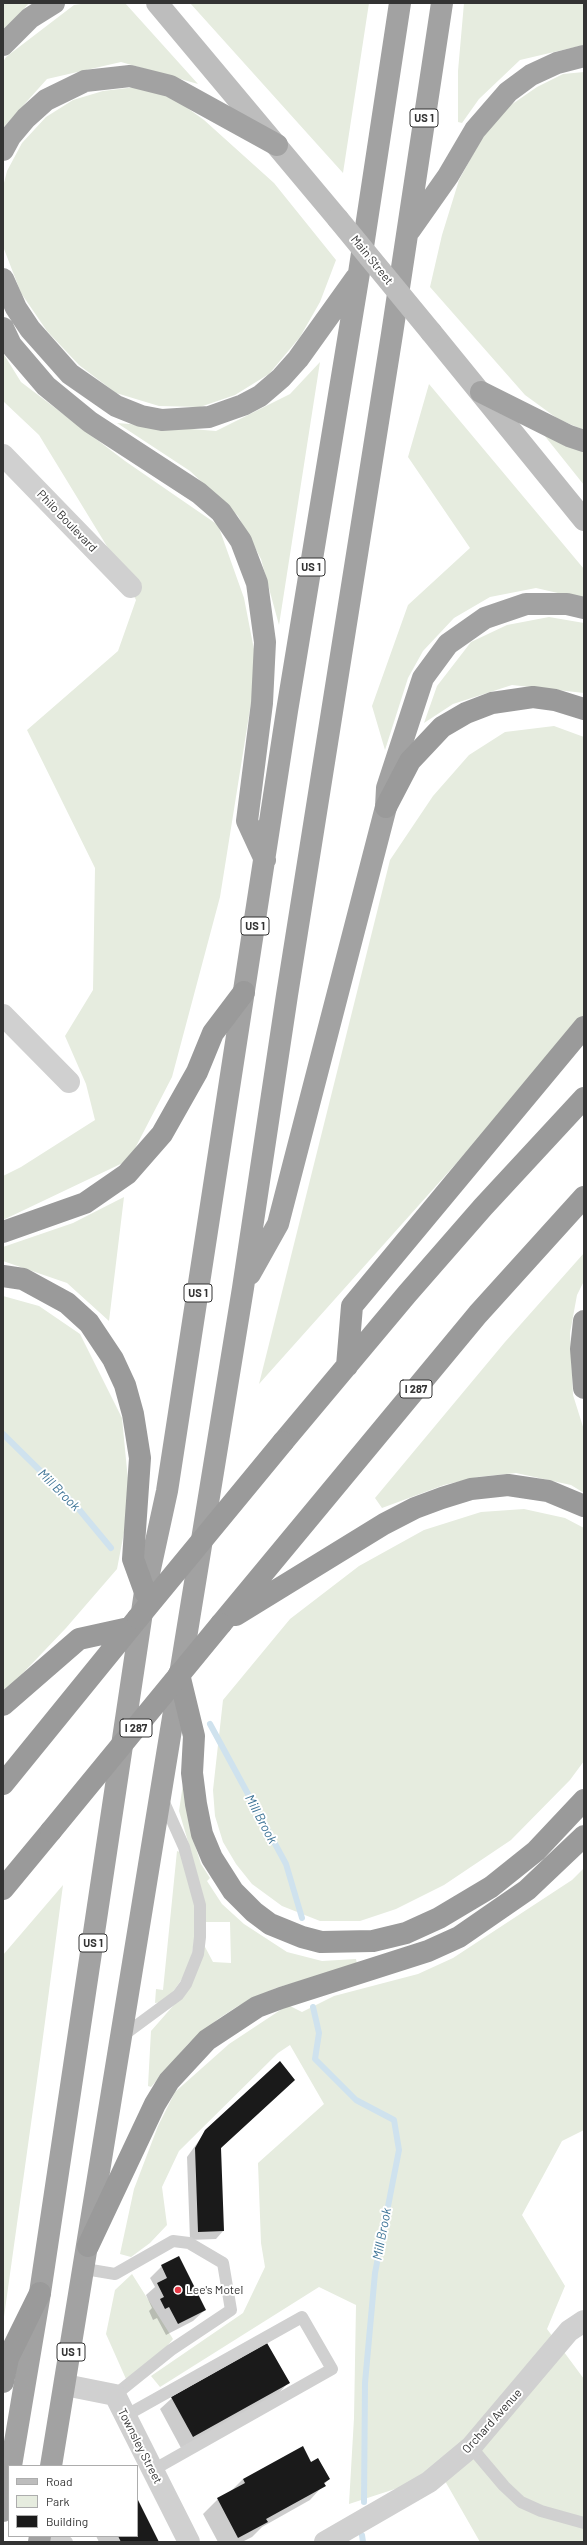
<!DOCTYPE html>
<style>
body{margin:0}
#map{position:relative;width:587px;height:2545px;overflow:hidden;background:#fff;font-family:Barlow,sans-serif}
canvas{display:block}
.frame{position:absolute;inset:0;border:4px solid #333;pointer-events:none}
.legend{position:absolute;left:8px;top:2465px;width:130px;height:72px;box-sizing:border-box;background:#fff;border:1px solid #adadad;margin:0;padding:5px 7px;list-style:none;font-size:12px;color:#333}
.legend li{display:flex;align-items:center;gap:8px;height:20px}
.legend b{width:20px;border:1px solid #adadad}
</style>
<div id="map">
<canvas width="587" height="2545"></canvas>
<div class="frame"></div>
<ul class="legend">
<li><b style="height:5px;background:#bdbdbd"></b>Road</li>
<li><b style="height:11px;background:#e6ecdf"></b>Park</li>
<li><b style="height:11px;background:#1a1a1a"></b>Building</li>
</ul>
</div>
<script>
const ctx = document.querySelector('canvas').getContext('2d');
ctx.lineJoin = 'round';
function fill(path, color) { ctx.fillStyle = color; ctx.fill(path, 'evenodd'); }
const poly = rows => new Path2D(rows.map(r => 'M' + r).join(''));
function stroke(path, color, width, dash) { ctx.strokeStyle = color; ctx.lineWidth = width; ctx.lineCap = dash ? 'butt' : 'round'; ctx.setLineDash(dash || []); ctx.stroke(path); }
function write(font, color, halo, rows, align = 'center') {
  ctx.font = font + ' Barlow,sans-serif'; ctx.lineWidth = 4; ctx.setLineDash([]); ctx.textBaseline = 'middle'; ctx.strokeStyle = halo; ctx.fillStyle = color; for (const [text, x, y, turn = 0] of rows) {
    ctx.save(); ctx.translate(x, y); ctx.rotate((+turn || 0) * Math.PI / 180); ctx.textAlign = isNaN(turn) ? turn : align; if (halo) ctx.strokeText(text, 0, 0); ctx.fillText(text, 0, 0); ctx.restore();
  }
}
const green = poly([
 [3,3,29,3,3,33],
 [88,3,125,3,198,84,121,62,47,79,3,128,3,62,6,57,74,5],
 [190,3,369,3,343,173],
 [464,3,584,3,584,45,520,60,479,99,462,123,458,122,458,71],
 [584,72,584,430,558,419,525,395,430,287,442,235,459,180,482,138,508,107,537,87,563,74],
 [136,87,172,97,204,120,274,183,336,260,320,302,300,337,269,374,235,395,200,407,159,406,116,393,79,365,47,331,21,293,4,249,3,187,7,171,22,143,46,117,73,100,103,91],
 [3,353,21,382,125,461,218,525,244,598,257,665,220,897,172,1077,129,1160,3,1220,3,1176,21,1167,95,1120,86,1084,65,1036,93,990,95,868,27,730,118,651,136,600,119,566,39,435,3,401],
 [320,362,279,625,261,559,238,516,190,471,117,423,216,431,290,394],
 [429,384,584,569,584,599,536,588,490,597,454,618,423,651,408,678,385,750,372,706,408,605,470,548,408,457],
 [540,430,584,451,584,485],
 [549,617,584,623,584,693,512,685,453,704,424,723,437,686,471,642,507,625],
 [554,726,584,737,584,1015,570,1036,259,1384,390,860,433,796,469,755,505,732],
 [124,1197,109,1321,67,1283,3,1261,3,1247,73,1223],
 [584,1253,584,1281,577,1295,570,1333,573,1395,584,1430,584,1493,571,1485,516,1473,478,1477,444,1485,382,1508,375,1498,505,1342],
 [3,1296,39,1306,80,1334,122,1418,130,1501,117,1569,66,1628,3,1694],
 [524,1509,565,1518,584,1528,584,1761,570,1780,511,1840,444,1885,396,1909,360,1921,320,1921,282,1906,252,1884,236,1864,223,1842,215,1816,213,1790,223,1700,290,1619,359,1566,424,1530,481,1512],
 [183,1784,193,1839,201,1864,210,1878,207,1881,222,1904,244,1924,287,1952,322,1961,356,1959,357,1964,276,1988,238,2006,218,2019,189,2043,151,2087,148,2086,151,2031,187,1990,204,1945,213,1962,231,1963,230,1922,205,1922,192,1855,179,1811],
 [177,1851,180,1852,195,1905,195,1936,191,1959,184,1976,173,1992,162,2002,155,2003,156,1989,163,1990],
 [584,1868,584,2130,562,2141,522,2215,565,2286,547,2329,584,2379,584,2542,480,2542,441,2474,349,2504,354,2418,356,2305,319,2287,160,2387,151,2376,243,2313,265,2267,261,2243,258,2163,324,2104,290,2045,278,2053,179,2151,162,2187,167,2225,150,2243,131,2257,120,2254,134,2189,158,2126,175,2092,229,2044,288,2005,302,2012,334,1996,418,1974,453,1958,572,1880],
 [63,1885,41,2052,3,2324,3,1955],
 [132,2274,173,2339,163,2351,126,2379,106,2334,115,2290]
]);
const shadow = poly([
 [206,2131,220,2148,223,2231,216,2239,190,2240,187,2157],
 [162,2266,205,2310,193,2321,166,2335,157,2318,153,2320,149,2311,152,2308,146,2295,155,2287,150,2278],
 [288,2383,277,2395,181,2448,160,2409,172,2398],
 [311,2463,329,2479,310,2500,262,2527,252,2537,242,2542,218,2542,203,2514,218,2499,230,2492,243,2479],
 [137,2501,157,2542,99,2542,96,2536,137,2536]
]);
const stream = poly([
 [3,1434,77,1507,111,1548],
 [210,1724,286,1864,302,1918],
 [313,2007,319,2033,315,2059,356,2100,394,2120,399,2150,375,2273,365,2383,364,2502],
 [362,2535,363,2542]
]);
const building = poly([
 [280,2061,295,2080,221,2148,224,2231,198,2232,195,2148,205,2130],
 [179,2256,206,2310,178,2324,169,2307,165,2309,160,2299,164,2297,157,2283,167,2278,161,2265],
 [267,2343,290,2383,193,2437,171,2397],
 [303,2446,311,2462,318,2458,330,2479,324,2483,326,2486,266,2519,268,2522,238,2538,217,2498,245,2483,243,2479],
 [137,2498,159,2542,121,2542,118,2536,137,2536]
]);
const service = poly([
 [121,2037,178,1995,186,1984,198,1954,200,1937,200,1905,184,1847,162,1798],
 [85,2269,115,2274,173,2241,189,2243,223,2263,231,2310,171,2350,115,2395],
 [125,2416,302,2317,332,2369,153,2470],
 [471,2447,504,2486,521,2502,541,2511,584,2523],
 [39,2538,67,2542]
]);
const minor = poly([
 [3,455,131,587],
 [3,1015,69,1082],
 [65,2385,115,2395,189,2542],
 [325,2542,429,2482,471,2447,569,2331,584,2321]
]);
const secondary = poly([
 [157,3,338,219],
 [431,332,584,520]
]);
const trunk = poly([
 [3,45,30,18,54,3],
 [3,150,10,137,26,118,46,100,85,81,130,76,170,86,277,145],
 [410,230,448,176,475,130,508,92,531,75,557,63,584,56],
 [3,279,16,308,30,329,70,374,116,406,141,416,162,420,209,417,243,405,260,396,281,378,298,359,356,278],
 [3,328,11,345,46,386,90,422,199,493,221,512,241,541,257,583,265,642,262,703,247,821,265,860],
 [481,392,569,436,584,441],
 [250,1274,278,1224,386,807,387,788,423,678,448,644,485,618,526,604,567,604,584,608],
 [11,2466,40,2293,145,1592,167,1491,287,711,359,273,400,3],
 [51,2466,243,1288,287,995,392,334,442,3],
 [3,2511,9,2475],
 [39,2542,40,2536]
]);
const motorway = poly([
 [386,807,410,761,442,727,466,713,492,703,533,697,555,700,584,709],
 [3,1232,85,1203,127,1174,162,1134,197,1072,213,1033,244,992],
 [3,1276,23,1279,67,1303,89,1323,113,1359,125,1385,133,1414,140,1458,133,1559,145,1592],
 [584,1321,581,1349,584,1388],
 [347,1366,352,1306,584,1027],
 [283,1442,407,1294,483,1207,584,1098],
 [236,1615,384,1524,415,1508,442,1498,471,1489,508,1485,548,1491,584,1506],
 [221,1624,478,1314,584,1197],
 [179,1674,194,1736,192,1773,196,1804,202,1834,212,1858,233,1891,254,1912,270,1924,302,1937,321,1942,373,1941,406,1933,439,1918,491,1887,536,1851,584,1800],
 [3,1705,79,1639,129,1628],
 [3,1784,138,1618],
 [3,1889,51,1831],
 [88,2246,155,2104,169,2081,207,2040,257,2007,281,1998,428,1951,459,1937,527,1890,584,1836],
 [3,2382,8,2358,40,2293]
]);
const secondaryBridge = poly([
 [338,219,431,332]
]);
const motorwayBridge = poly([
 [138,1618,283,1442],
 [51,1831,221,1624]
]);
const markers = [
 [178,2290,4,"#e63946"]
];
const shields = [
 [424,118,28],
 [311,567,28],
 [255,926,28],
 [198,1293,28],
 [416,1389,32],
 [136,1728,32],
 [93,1943,28],
 [71,2352,28]
];
const shieldNames = [
 ["US 1",424,118],
 ["US 1",311,567],
 ["US 1",255,926],
 ["US 1",198,1293],
 ["I 287",416,1389],
 ["I 287",136,1728],
 ["US 1",93,1943],
 ["US 1",71,2352]
];
const streetNames = [
 ["Main Street",372,260,51],
 ["Philo Boulevard",67,521,46],
 ["Orchard Avenue",492,2421,-48],
 ["Townsley Street",140,2446,63]
];
const poiNames = [
 ["Lee's Motel",186,2290]
];
const waterNames = [
 ["Mill Brook",59,1490,45],
 ["Mill Brook",261,1819,62],
 ["Mill Brook",382,2234,-79]
];
fill(green, '#e6ecdf');
fill(shadow, '#0003');
stroke(stream, '#cfe2ee', 6);
fill(building, '#1a1a1a');
stroke(service, '#d0d0d0', 12);
stroke(minor, '#d0d0d0', 22);
stroke(secondary, '#bdbdbd', 22);
stroke(trunk, '#a2a2a2', 22);
stroke(motorway, '#9a9a9a', 22);
stroke(secondaryBridge, '#bdbdbd', 22);
stroke(motorwayBridge, '#9a9a9a', 22);
for (const [x, y, r, color] of markers) { const dot = new Path2D(); dot.arc(x, y, r, 0, 2 * Math.PI); ctx.fillStyle = color; ctx.fill(dot); stroke(dot, '#fff', 1.5); }
for (const [x, y, w] of shields) { const box = new Path2D(); box.roundRect(x - w / 2, y - 9, w, 18, 3); ctx.fillStyle = '#fff'; ctx.fill(box); stroke(box, '#333', 1); }
write('bold 11px', '#333', null, shieldNames);
write('12px', '#333', '#fff', streetNames);
write('12px', '#333', '#fff', poiNames, 'left');
write('italic 13px', '#3f7597', '#fff', waterNames);
</script>
